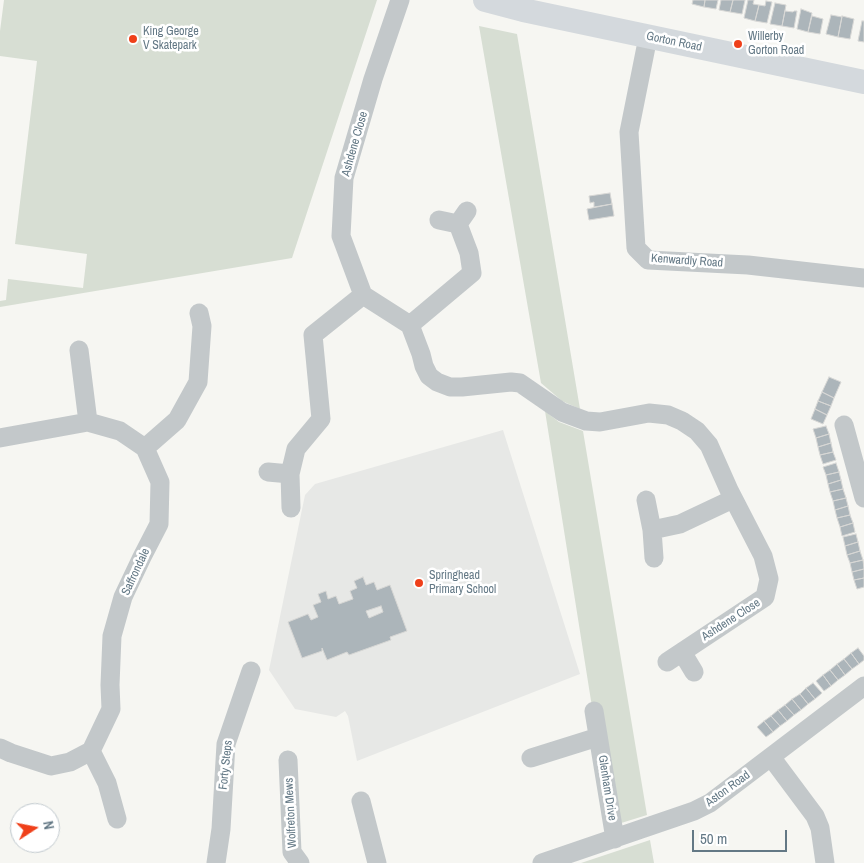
<!DOCTYPE html>
<style>
body{margin:0}
#map{position:relative;width:864px;height:863px;overflow:hidden;background:#f6f6f2;font-family:"Archivo Narrow",sans-serif}
canvas{display:block}
.north{position:absolute;left:10px;top:803px;width:50px;height:50px;box-sizing:border-box;background:#fff;border:1px solid #c1c9ce;border-radius:50%;rotate:79deg;font-size:14px;font-weight:700;line-height:20px;text-align:center;color:#637885}
.north::after{content:'';display:block;margin:auto;width:18px;height:22px;background:#ef401a;clip-path:polygon(50% 0,100% 100%,50% 72%,0 100%)}
.scale{position:absolute;left:692px;top:830px;width:95px;height:22px;box-sizing:border-box;border:2px solid #637885;border-top:0;padding-left:6px;font-size:15px;line-height:18px;white-space:nowrap;color:#637885;-webkit-text-stroke:4px #fff;paint-order:stroke}
</style>
<div id="map">
<canvas width="864" height="863"></canvas>
<div class="north">N</div>
<div class="scale">50 m</div>
</div>
<script>
const ctx = document.querySelector('canvas').getContext('2d');
ctx.lineJoin = 'round';
function fill(path, color) { ctx.fillStyle = color; ctx.fill(path, 'evenodd'); }
const poly = rows => new Path2D(rows.map(r => 'M' + r).join(''));
function stroke(path, color, width, dash) { ctx.strokeStyle = color; ctx.lineWidth = width; ctx.lineCap = dash ? 'butt' : 'round'; ctx.setLineDash(dash || []); ctx.stroke(path); }
function write(font, color, halo, rows, align = 'center') {
  ctx.font = font + ' "Archivo Narrow",sans-serif'; ctx.lineWidth = 5; ctx.setLineDash([]); ctx.textBaseline = 'middle'; ctx.strokeStyle = halo; ctx.fillStyle = color; for (const [text, x, y, turn = 0] of rows) {
    ctx.save(); ctx.translate(x, y); ctx.rotate((+turn || 0) * Math.PI / 180); ctx.textAlign = isNaN(turn) ? turn : align; if (halo) ctx.strokeText(text, 0, 0); ctx.fillText(text, 0, 0); ctx.restore();
  }
}
const built = poly([
 [503,430,580,674,357,761,348,716,345,711,336,717,295,709,269,670,305,495,315,484]
]);
const green = poly([
 [4,0,377,0,292,258,0,307,0,301,6,300,8,279,83,288,87,254,15,244,37,61,0,56,0,31],
 [479,26,517,34,580,409,562,401,541,383],
 [545,411,559,422,583,431,647,815,618,824,592,707],
 [650,840,654,863,581,863]
]);
const building = poly([
 [693,0,705,0,704,7,692,4,693,0],
 [705,0,718,0,716,9,704,7,705,0],
 [721,0,733,0,730,12,719,10,721,0],
 [733,0,745,0,742,14,730,12,733,0],
 [748,0,754,0,753,4,759,5,755,21,744,18,748,0],
 [766,1,772,2,767,23,755,21,759,5,765,6,766,1],
 [775,3,786,5,782,26,770,24,775,3],
 [801,9,812,13,808,32,797,29,801,9],
 [785,11,793,12,794,11,797,11,794,28,782,26,785,11],
 [831,15,842,17,838,37,826,34,831,15],
 [812,16,823,19,820,34,808,32,812,16],
 [842,16,854,19,850,39,838,37,842,16],
 [862,21,864,21,864,42,858,41,862,21],
 [610,193,612,204,594,207,594,202,590,203,589,196,610,193],
 [612,204,614,216,589,220,587,209,612,204],
 [829,377,841,382,834,398,822,392,829,377],
 [822,392,834,398,831,406,818,401,822,392],
 [818,401,831,406,827,415,815,409,818,401],
 [815,409,827,415,823,424,811,419,815,409],
 [826,426,829,434,816,438,813,429,826,426],
 [829,434,831,443,818,447,816,438,829,434],
 [831,443,833,452,820,455,818,447,831,443],
 [833,452,836,460,823,464,820,455,833,452],
 [836,463,839,472,826,475,823,467,836,463],
 [839,472,841,480,828,484,826,475,839,472],
 [841,480,843,489,830,492,828,484,841,480],
 [843,489,846,498,833,501,830,492,843,489],
 [846,498,848,506,835,510,833,501,846,498],
 [848,506,850,515,837,518,835,510,848,506],
 [850,515,853,523,840,527,837,518,850,515],
 [853,523,855,532,842,536,840,527,853,523],
 [856,534,858,542,845,546,843,537,856,534],
 [858,542,860,551,847,555,845,546,858,542],
 [860,551,863,560,850,563,847,555,860,551],
 [863,560,864,569,852,572,850,563,863,560],
 [864,569,864,578,854,580,852,572,864,569],
 [363,577,366,585,374,582,377,590,390,585,407,631,390,637,391,640,349,655,347,652,327,660,322,648,322,651,302,658,288,622,308,614,311,620,318,617,313,605,321,602,318,594,326,591,328,599,336,596,339,604,353,599,350,591,357,588,354,581,363,577],
 [381,606,383,612,369,618,366,611,381,606],
 [864,578,864,587,857,589,854,580,864,578],
 [858,648,864,656,864,660,859,664,851,653,858,648],
 [851,653,859,664,852,669,844,659,851,653],
 [844,659,852,669,845,675,837,664,844,659],
 [837,664,845,675,838,680,830,670,837,664],
 [830,670,838,680,831,686,823,675,830,670],
 [823,675,831,686,824,691,816,681,823,675],
 [813,683,822,693,815,699,806,688,813,683],
 [806,688,815,699,808,704,800,694,806,688],
 [800,694,808,704,801,710,792,699,800,694],
 [792,699,801,710,794,715,785,705,792,699],
 [785,705,794,715,787,721,778,710,785,705],
 [778,710,787,721,780,726,771,716,778,710],
 [771,716,780,726,773,732,764,721,771,716],
 [764,721,773,732,766,737,757,727,764,721]
]);
const minor = poly([
 [400,0,373,79,344,178,341,236,363,295,410,325,421,354,424,366,429,376,437,382,450,387,462,387,511,382,520,383,562,412,586,421,600,422,649,413,668,415,682,421,697,431,709,445,729,490,763,556,769,579,765,597,667,662],
 [648,37,629,132,636,248,648,260,748,265,864,278],
 [439,220,458,224,467,211],
 [410,325,472,273,469,253,458,224],
 [79,350,88,422],
 [844,425,864,498],
 [0,438,88,422,120,431,145,448,160,482,159,524,142,557,123,597,112,636,110,685,111,709,91,751,70,762,51,766,11,753,0,748],
 [145,448,177,420,198,382,202,326,199,313],
 [268,472,290,474],
 [646,500,652,530,654,558],
 [291,508,290,474,296,449,321,419,313,335,363,295],
 [652,530,680,524,733,499],
 [682,652,694,672],
 [594,711,615,839],
 [91,751,107,783,117,819],
 [771,757,815,816,820,828,825,863],
 [531,758,598,737],
 [288,760,292,852,300,863],
 [361,801,377,863],
 [216,863,221,829,226,744,251,671],
 [542,863,694,811,710,803,864,686]
]);
const major = poly([
 [485,0,523,10,864,82]
]);
const markers = [
 [133,39,5,"#ef401a"],
 [738,44,5,"#ef401a"],
 [419,583,5,"#ef401a"]
];
const poiNames = [
 ["King George",143,32],
 ["V Skatepark",143,46],
 ["Willerby",748,37],
 ["Gorton Road",748,51],
 ["Springhead",429,576],
 ["Primary School",429,590]
];
const streetNames = [
 ["Gorton Road",674,42,12],
 ["Ashdene Close",355,144,-74],
 ["Kenwardly Road",687,261,4],
 ["Saffrondale",136,572,-65],
 ["Ashdene Close",731,620,-33],
 ["Forty Steps",226,765,-84],
 ["Glenham Drive",607,788,81],
 ["Aston Road",728,789,-36],
 ["Wolfreton Mews",291,813,-93]
];
fill(built, '#e7e8e6');
fill(green, '#d7ded3');
fill(building, '#acb5ba');
stroke(building, '#d7d7d5', 1);
stroke(minor, '#c3c8ca', 19);
stroke(major, '#d4d9dd', 24);
for (const [x, y, r, color] of markers) { const dot = new Path2D(); dot.arc(x, y, r, 0, 2 * Math.PI); ctx.fillStyle = color; ctx.fill(dot); stroke(dot, '#fff', 2); }
write('12px', '#637885', '#fff', poiNames, 'left');
write('12px', '#637885', '#fff', streetNames);
</script>
